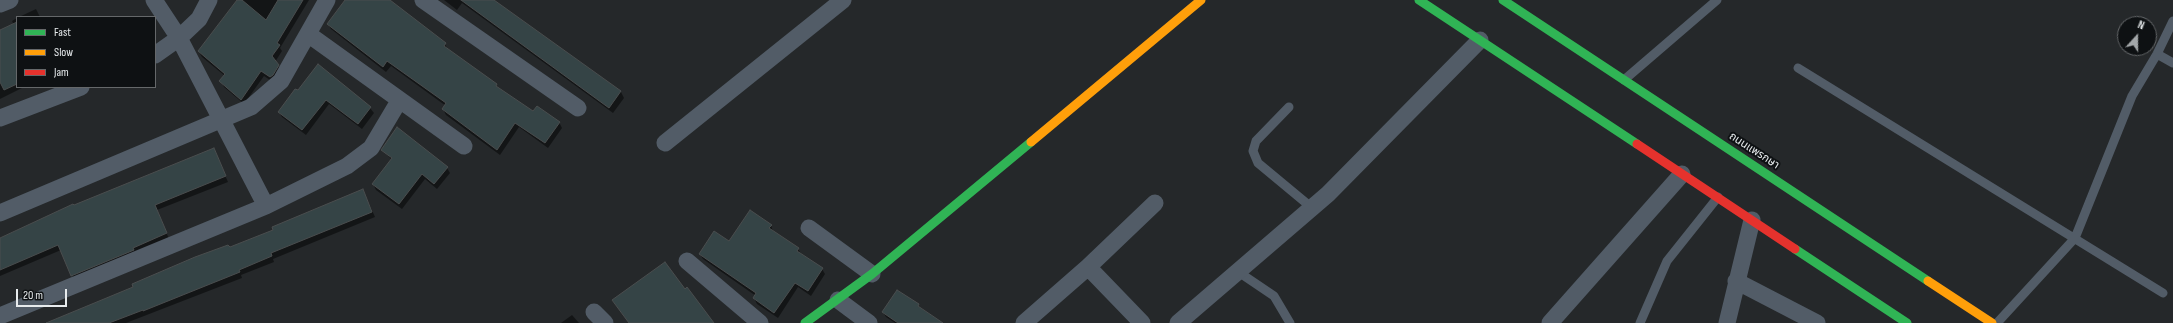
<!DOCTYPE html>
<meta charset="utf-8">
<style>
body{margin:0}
#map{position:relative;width:2173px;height:323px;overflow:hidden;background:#25282a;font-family:"Sofia Sans Condensed",sans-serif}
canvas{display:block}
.legend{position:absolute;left:16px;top:16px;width:140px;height:72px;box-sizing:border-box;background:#0e1113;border:1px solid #65686a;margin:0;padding:5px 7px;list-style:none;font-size:12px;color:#e7ebed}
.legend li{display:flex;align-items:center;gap:8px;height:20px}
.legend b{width:20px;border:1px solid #65686a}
.north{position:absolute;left:2117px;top:16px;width:40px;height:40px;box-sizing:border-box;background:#0e1113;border:1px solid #65686a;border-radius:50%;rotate:21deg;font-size:11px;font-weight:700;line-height:16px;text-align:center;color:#e7ebed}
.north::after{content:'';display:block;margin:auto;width:14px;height:18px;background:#a3a7a9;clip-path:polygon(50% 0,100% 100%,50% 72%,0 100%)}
.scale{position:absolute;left:16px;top:289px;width:51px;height:18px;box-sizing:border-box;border:2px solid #e7ebed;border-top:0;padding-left:5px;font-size:12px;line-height:14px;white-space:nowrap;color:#e7ebed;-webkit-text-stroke:3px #0e1113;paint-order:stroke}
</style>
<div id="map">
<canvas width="2173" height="323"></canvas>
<ul class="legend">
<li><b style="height:5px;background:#30b455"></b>Fast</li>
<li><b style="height:5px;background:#ff9f0a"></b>Slow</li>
<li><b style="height:5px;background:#e5322d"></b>Jam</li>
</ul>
<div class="north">N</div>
<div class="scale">20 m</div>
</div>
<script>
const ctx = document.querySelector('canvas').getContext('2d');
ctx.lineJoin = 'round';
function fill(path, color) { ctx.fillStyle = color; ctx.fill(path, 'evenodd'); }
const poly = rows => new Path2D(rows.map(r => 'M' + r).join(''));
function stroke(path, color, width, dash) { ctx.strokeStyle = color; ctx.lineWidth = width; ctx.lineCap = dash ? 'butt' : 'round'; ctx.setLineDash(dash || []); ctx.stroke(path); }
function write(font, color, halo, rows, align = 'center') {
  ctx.font = font + ' "Sofia Sans Condensed","Noto Sans Thai",sans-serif'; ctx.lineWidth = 4; ctx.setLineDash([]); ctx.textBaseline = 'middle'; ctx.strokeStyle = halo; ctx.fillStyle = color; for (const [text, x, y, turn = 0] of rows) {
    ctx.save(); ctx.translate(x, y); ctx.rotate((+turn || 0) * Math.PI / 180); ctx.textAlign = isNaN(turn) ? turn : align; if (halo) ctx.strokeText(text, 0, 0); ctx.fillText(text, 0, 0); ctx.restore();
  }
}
const shadow = poly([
 [239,0,309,0,280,48,282,51,275,62,281,71,273,82,264,76,244,104,224,87,221,81,225,76,202,57,199,52],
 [348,0,389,0,445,44,448,50,496,85,498,88,533,112,559,122,562,128,548,148,519,127,500,155,446,115,443,109,446,106,391,66,386,72,331,29,328,24],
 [444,0,493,0,621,92,624,98,613,113,462,3,457,10],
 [36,9,40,17,19,17],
 [17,18,17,87,24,87,0,99,0,31,14,25,12,21],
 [318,66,370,108,374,113,362,129,329,104,306,135,282,117,279,112,298,92],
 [383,150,447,168,450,173,437,189,425,179,402,209,376,190,373,184,392,160],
 [216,155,228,182,157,210,169,239,75,281,61,250,0,276,0,238,73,205,74,206],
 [363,190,375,217,273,259,274,262,241,275,242,278,126,323,48,323,274,231],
 [771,225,773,232,798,249,801,254,822,269,825,274,811,296,798,287,778,318,757,304,754,298,756,296,703,259,700,254],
 [898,291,942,323,895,323,886,317,883,312],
 [572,315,579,323,561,323]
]);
const building = poly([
 [237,0,242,0,266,20,278,0,303,0,277,43,280,45,272,56,279,65,273,75,270,77,261,71,241,100,219,81,225,74,198,51,237,0],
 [345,0,390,0,446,43,444,46,497,84,496,86,533,111,537,106,560,122,545,143,515,123,497,150,442,109,446,103,387,61,383,67,327,24,345,0],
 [461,0,494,0,621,91,609,108,461,0],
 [17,22,17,84,4,90,0,82,0,30,17,22],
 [318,64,371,107,358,124,326,100,302,130,278,112,295,89,298,90,318,64],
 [397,127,448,167,434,184,422,174,399,204,372,184,392,158,381,150,397,127],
 [214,148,226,176,155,205,167,233,133,248,134,250,71,276,58,245,0,270,0,238,73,204,74,205,214,148],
 [363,189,372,212,271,253,272,256,239,270,240,272,143,311,143,310,109,323,46,323,133,287,132,284,195,257,228,245,230,247,273,230,272,227,363,189],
 [750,210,772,225,769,228,799,248,797,251,823,268,808,291,795,283,774,313,753,298,756,293,699,254,714,231,729,241,750,210],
 [665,262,685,289,687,287,714,323,629,323,612,300,665,262],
 [897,290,919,304,918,306,943,323,898,323,882,312,897,290]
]);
const lane = poly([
 [2157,54,2173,63],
 [1798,68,2163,293],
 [1624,80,1717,0],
 [1289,107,1256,141,1253,151,1258,163,1311,207],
 [1237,271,1274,296,1290,323],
 [1640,323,1667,261,1718,197],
 [1997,323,2075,238,2132,96,2157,54,2173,21]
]);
const street = poly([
 [154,0,179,38,266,206],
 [423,0,578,108],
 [0,4,10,0],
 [308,34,464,146],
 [155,55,179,38,199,19,209,0],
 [0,118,81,87],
 [665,143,843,0],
 [0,213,251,107,281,81,327,0],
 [809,228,872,274],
 [687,261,760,323],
 [1088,267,1155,203],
 [1736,281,1817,323],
 [838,300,869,323],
 [594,312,605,323],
 [0,316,266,206,347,166,371,148,399,101],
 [1024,323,1088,267,1142,323],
 [1178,323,1328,194,1480,40],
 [1550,323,1682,174],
 [1727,323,1752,220]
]);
const fast = poly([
 [1419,0,1637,144],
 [1503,0,1928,281],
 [1795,249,1907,323],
 [805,323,872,274,1031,142]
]);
const slow = poly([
 [1031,142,1201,0],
 [1928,281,1992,323]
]);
const jam = poly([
 [1637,144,1795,249]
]);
const streetNames = [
 ["ถนนแพรกษา",1754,151,33]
];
fill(shadow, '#0007');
fill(building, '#354446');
stroke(building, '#4a4d4e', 1);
stroke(lane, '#525c67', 9);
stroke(street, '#525c67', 17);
stroke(fast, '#30b455', 9);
stroke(slow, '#ff9f0a', 9);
stroke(jam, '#e5322d', 9);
write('11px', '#e7ebed', '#0e1113', streetNames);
</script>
